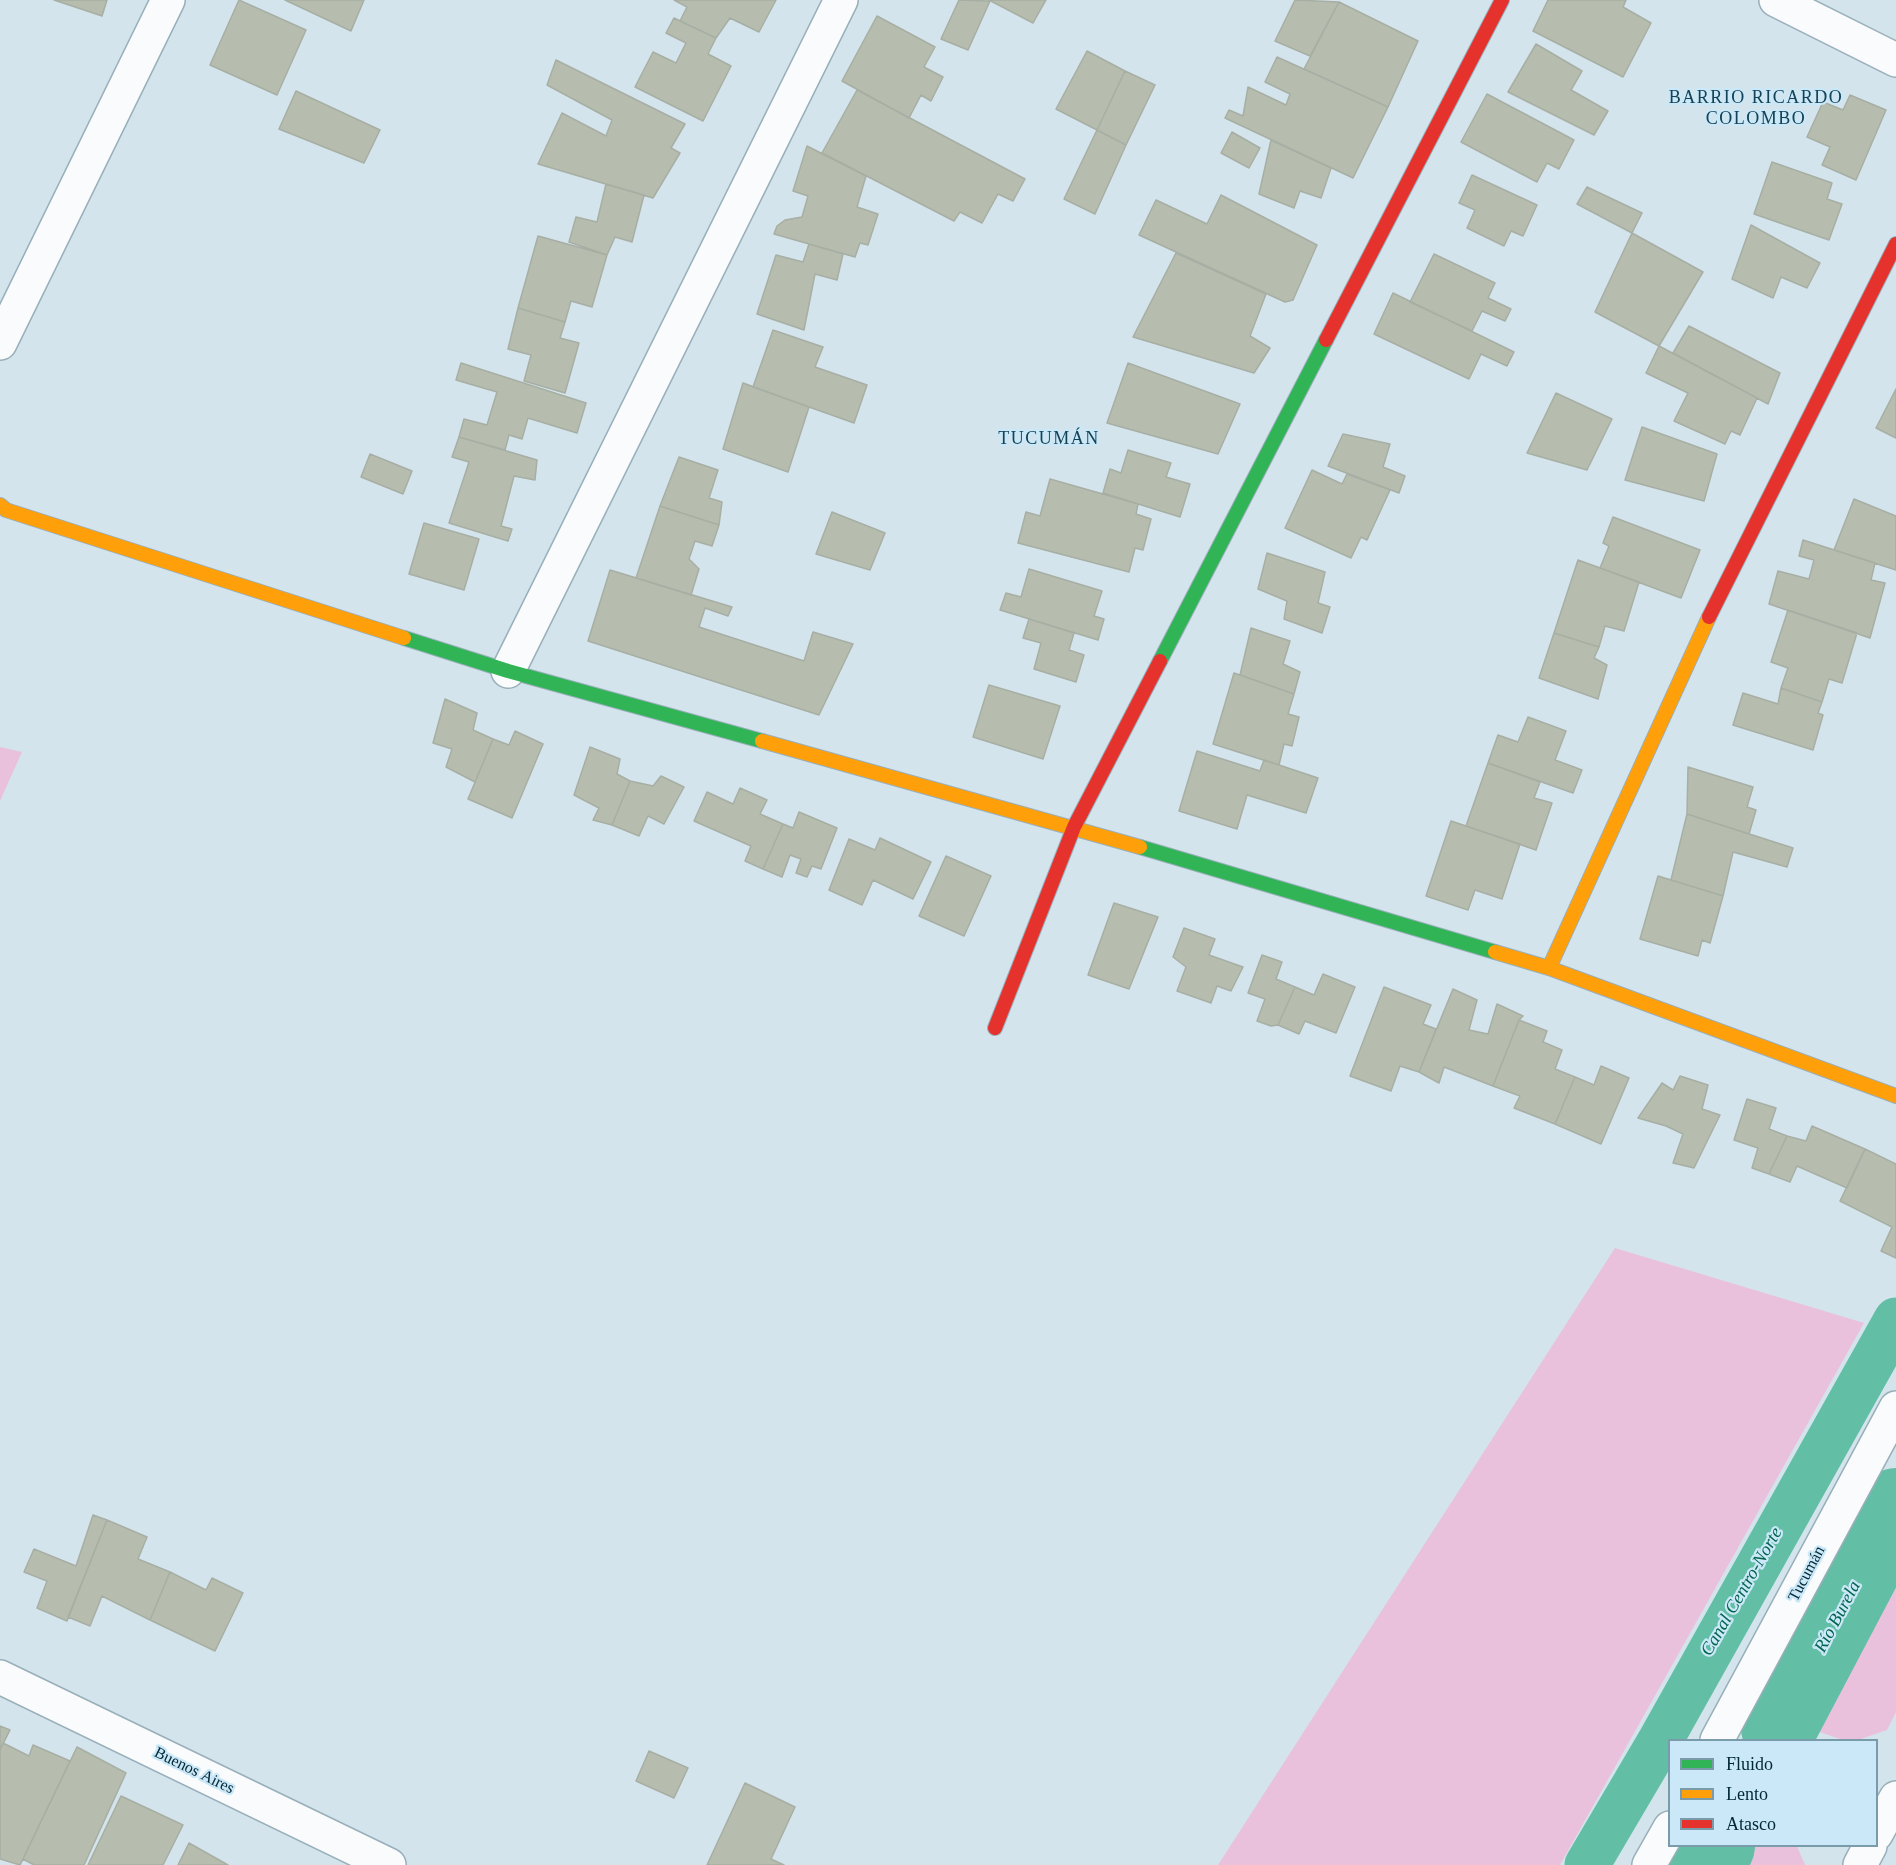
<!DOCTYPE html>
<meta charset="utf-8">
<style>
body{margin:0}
#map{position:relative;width:1896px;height:1865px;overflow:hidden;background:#d4e4ec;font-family:"Times New Roman",serif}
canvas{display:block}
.legend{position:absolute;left:1668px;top:1739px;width:210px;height:108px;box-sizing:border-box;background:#cae8f7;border:2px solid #7a9ba9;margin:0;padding:8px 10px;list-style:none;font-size:18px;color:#022735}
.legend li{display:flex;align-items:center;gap:12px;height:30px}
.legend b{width:30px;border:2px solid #7a9ba9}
</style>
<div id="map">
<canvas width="1896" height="1865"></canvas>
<ul class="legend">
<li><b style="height:8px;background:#30b455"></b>Fluido</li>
<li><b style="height:8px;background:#ff9f0a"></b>Lento</li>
<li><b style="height:8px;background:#e5322d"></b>Atasco</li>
</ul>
</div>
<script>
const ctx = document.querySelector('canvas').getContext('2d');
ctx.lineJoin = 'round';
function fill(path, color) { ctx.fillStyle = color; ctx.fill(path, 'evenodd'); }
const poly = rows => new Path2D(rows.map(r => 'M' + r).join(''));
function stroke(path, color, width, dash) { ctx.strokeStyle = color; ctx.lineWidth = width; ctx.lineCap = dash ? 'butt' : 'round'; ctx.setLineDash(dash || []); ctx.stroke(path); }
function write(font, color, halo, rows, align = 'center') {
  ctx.font = font + ' "Times New Roman",serif'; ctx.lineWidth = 4.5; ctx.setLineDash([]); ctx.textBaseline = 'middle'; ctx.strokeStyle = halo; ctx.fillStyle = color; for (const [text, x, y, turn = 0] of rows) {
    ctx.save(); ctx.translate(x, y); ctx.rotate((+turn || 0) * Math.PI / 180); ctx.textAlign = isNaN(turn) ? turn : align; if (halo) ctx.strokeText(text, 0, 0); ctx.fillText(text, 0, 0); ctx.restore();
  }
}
const green = poly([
 [0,747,22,752,0,801],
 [1615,1248,1864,1323,1560,1865,1218,1865],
 [1896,1549,1896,1712,1887,1730,1858,1740,1843,1740,1805,1727],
 [1743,1846,1797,1846,1805,1865,1733,1865]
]);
const canal = poly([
 [1587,1865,1660,1741,1896,1320]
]);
const river = poly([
 [1779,1728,1896,1506],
 [1707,1865,1717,1846]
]);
const building = poly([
 [54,0,107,0,102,16,54,0],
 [239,0,306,30,277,95,210,65,239,0],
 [285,0,364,0,351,31,285,0],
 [674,0,776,0,759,32,730,18,716,38,680,21,687,7,674,0],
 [959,0,990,1,968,50,941,39,959,0],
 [989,0,1046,0,1033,23,989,0],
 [1295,0,1339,2,1310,56,1275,41,1295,0],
 [1548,0,1626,0,1623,7,1651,23,1623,77,1533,31,1548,0],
 [1339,2,1418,41,1388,107,1304,69,1339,2],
 [877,16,935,47,924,67,943,77,931,101,921,95,909,118,842,81,877,16],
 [674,18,716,38,708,54,731,66,703,121,635,87,653,52,676,63,686,43,666,33,674,18],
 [1536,44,1582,71,1571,90,1608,111,1594,135,1508,92,1536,44],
 [1087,51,1125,71,1097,130,1056,109,1087,51],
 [1277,57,1388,107,1353,178,1225,118,1229,110,1243,116,1248,87,1286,105,1290,94,1265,82,1277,57],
 [556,60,685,124,671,148,680,153,653,198,538,164,562,113,606,136,612,120,547,85,556,60],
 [1125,71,1155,85,1126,145,1097,130,1125,71],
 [857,90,1025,179,1013,201,998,194,982,223,960,212,954,221,822,153,857,90],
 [296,91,380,130,364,163,279,129,296,91],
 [1487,94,1574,140,1559,169,1547,163,1537,182,1461,142,1487,94],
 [1850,95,1886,110,1856,180,1822,165,1830,147,1807,137,1823,102,1843,110,1850,95],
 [1097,130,1126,145,1095,214,1064,199,1097,130],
 [1232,132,1260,148,1249,168,1221,153,1232,132],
 [1271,140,1331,168,1321,198,1300,191,1294,208,1259,194,1271,140],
 [807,146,866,176,857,207,878,214,868,245,860,243,855,257,774,234,777,226,785,220,802,217,808,196,793,191,807,146],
 [1772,162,1832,183,1827,199,1842,204,1829,240,1754,214,1772,162],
 [1472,175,1537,205,1523,236,1511,231,1504,246,1467,228,1475,210,1459,203,1472,175],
 [606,184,644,195,632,242,615,237,607,255,569,242,576,217,597,222,606,184],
 [1587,187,1642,213,1632,233,1577,204,1587,187],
 [1221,195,1317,245,1293,300,1285,302,1139,235,1156,200,1207,224,1221,195],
 [1751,225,1820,263,1807,288,1781,277,1773,298,1732,279,1751,225],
 [1632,233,1703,272,1659,346,1595,312,1632,233],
 [538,236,607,255,592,307,571,301,565,322,518,308,538,236],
 [809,244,843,254,837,280,815,274,804,330,757,314,776,255,803,262,809,244],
 [1176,253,1266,294,1250,336,1270,348,1254,373,1133,337,1176,253],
 [1434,254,1495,283,1488,298,1511,309,1505,321,1482,311,1472,331,1410,302,1434,254],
 [1393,293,1514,352,1507,366,1481,354,1469,379,1374,334,1393,293],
 [518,308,565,322,560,338,579,343,565,393,524,381,531,355,508,349,518,308],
 [1689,326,1780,373,1768,404,1673,353,1689,326],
 [773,330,823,347,815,367,867,385,854,423,753,387,773,330],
 [1659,346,1757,398,1740,435,1731,431,1725,444,1674,421,1688,393,1646,373,1659,346],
 [461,363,586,403,577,433,528,418,522,439,509,435,505,450,459,437,464,419,487,425,497,392,456,380,461,363],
 [1128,363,1240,404,1218,454,1107,423,1128,363],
 [743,383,809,407,788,472,723,449,743,383],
 [1896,389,1896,438,1876,428,1896,389],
 [1556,393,1612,419,1587,470,1527,453,1556,393],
 [1642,427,1717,454,1704,501,1625,480,1642,427],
 [1343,434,1390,444,1383,467,1405,476,1399,493,1328,466,1343,434],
 [459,437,537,460,535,480,514,476,501,526,512,529,508,541,449,523,469,462,452,457,459,437],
 [1128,450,1171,463,1166,477,1190,484,1180,517,1103,493,1110,469,1121,473,1128,450],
 [370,454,412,471,403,494,361,477,370,454],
 [679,457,718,470,709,498,722,502,719,525,660,506,679,457],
 [1312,470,1342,484,1347,474,1390,490,1367,540,1361,537,1351,558,1285,528,1312,470],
 [1050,479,1138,504,1136,514,1151,519,1143,550,1135,548,1129,572,1018,543,1026,512,1040,516,1050,479],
 [1854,499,1896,516,1896,570,1834,550,1854,499],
 [660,506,719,525,712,546,695,541,689,559,699,569,691,595,636,578,660,506],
 [832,512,885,533,870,570,816,554,832,512],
 [1613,517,1700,550,1681,598,1600,568,1609,546,1603,543,1613,517],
 [424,523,479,539,464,590,409,574,424,523],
 [1803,540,1875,563,1871,580,1885,583,1870,638,1769,604,1778,571,1809,579,1814,560,1799,556,1803,540],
 [1267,553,1325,572,1318,603,1330,607,1322,633,1284,619,1287,601,1258,589,1267,553],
 [1578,560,1639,582,1624,631,1605,626,1599,647,1554,633,1578,560],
 [1029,569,1102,591,1094,616,1104,619,1098,640,1000,610,1006,593,1021,597,1029,569],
 [610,570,732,607,728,616,705,608,699,627,804,661,813,632,853,644,819,715,588,641,610,570],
 [1788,610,1857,633,1842,683,1829,679,1822,702,1781,688,1788,668,1771,662,1788,610],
 [1029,619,1074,633,1069,650,1084,655,1076,682,1034,669,1041,643,1023,638,1029,619],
 [1251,628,1290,641,1283,664,1300,672,1294,694,1240,675,1251,628],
 [1554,633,1599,647,1594,658,1607,665,1598,699,1539,678,1554,633],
 [1234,673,1294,694,1288,714,1299,717,1292,746,1284,744,1279,765,1213,744,1234,673],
 [989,685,1060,706,1043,759,973,737,989,685],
 [1781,688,1822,702,1818,713,1823,715,1813,750,1733,725,1743,693,1778,704,1781,688],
 [445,699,477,713,473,730,493,739,475,782,446,767,452,749,433,743,445,699],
 [1528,717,1566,731,1555,760,1582,770,1573,793,1488,763,1498,735,1518,742,1528,717],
 [515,731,543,744,512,818,468,799,493,739,509,745,515,731],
 [590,747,620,759,617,774,630,781,612,825,593,820,599,808,574,795,590,747],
 [1197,751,1260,771,1264,760,1318,778,1306,813,1247,795,1237,829,1179,811,1197,751],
 [1488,763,1540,782,1534,798,1552,803,1536,850,1466,826,1488,763],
 [1688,767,1753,787,1747,807,1756,810,1749,834,1687,814,1688,767],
 [661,776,684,787,664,824,648,816,639,836,612,825,630,781,653,786,661,776],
 [740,788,767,800,760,814,783,824,763,869,745,861,751,846,694,821,707,792,733,804,740,788],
 [799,812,837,828,821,869,812,866,807,877,796,873,801,859,790,855,782,877,763,869,783,824,793,828,799,812],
 [1687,814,1793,848,1787,867,1733,852,1723,896,1671,880,1687,814],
 [1451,821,1520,844,1502,899,1475,890,1468,910,1426,896,1451,821],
 [880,838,931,862,913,899,873,880,862,905,829,890,849,839,875,850,880,838],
 [946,856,991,876,964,936,919,916,946,856],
 [1658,876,1723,896,1710,943,1702,940,1698,956,1640,939,1658,876],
 [1114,903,1158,917,1129,989,1088,975,1114,903],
 [1184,928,1215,939,1209,955,1243,967,1231,991,1217,986,1211,1003,1177,991,1186,967,1173,957,1184,928],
 [1262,955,1282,962,1276,979,1295,987,1278,1025,1271,1026,1257,1021,1265,999,1248,993,1262,955],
 [1323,974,1355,987,1336,1033,1305,1021,1299,1034,1278,1025,1295,987,1314,995,1323,974],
 [1384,987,1431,1005,1423,1024,1436,1029,1419,1072,1400,1066,1391,1091,1350,1076,1384,987],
 [1453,989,1477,1000,1469,1030,1488,1034,1497,1004,1523,1016,1519,1020,1493,1086,1444,1067,1439,1083,1419,1072,1453,989],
 [1519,1020,1547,1031,1543,1042,1562,1050,1555,1069,1575,1077,1555,1124,1514,1108,1520,1096,1493,1086,1519,1020],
 [1601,1066,1629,1078,1601,1144,1555,1124,1575,1077,1594,1085,1601,1066],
 [1680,1076,1708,1085,1702,1109,1720,1115,1694,1168,1673,1163,1683,1134,1666,1126,1638,1118,1662,1083,1673,1090,1680,1076],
 [1747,1099,1776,1108,1769,1129,1787,1136,1769,1174,1752,1168,1758,1148,1734,1140,1747,1099],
 [1812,1126,1865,1149,1847,1188,1797,1166,1790,1182,1769,1174,1787,1136,1806,1141,1812,1126],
 [1865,1149,1896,1164,1896,1258,1881,1251,1892,1227,1840,1201,1865,1149],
 [93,1515,107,1520,67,1621,37,1608,47,1581,24,1572,34,1549,76,1566,93,1515],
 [107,1520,147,1537,138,1559,170,1572,150,1620,102,1596,90,1626,68,1617,107,1520],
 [170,1572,206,1590,212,1578,243,1593,215,1651,150,1620,170,1572],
 [0,1726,10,1730,0,1750,0,1726],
 [3,1743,29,1756,33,1745,70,1761,20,1865,0,1859,0,1750,3,1743],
 [77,1747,126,1773,84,1865,34,1865,23,1859,77,1747],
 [649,1751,688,1768,674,1798,636,1781,649,1751],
 [745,1783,795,1807,771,1859,784,1865,707,1865,745,1783],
 [121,1796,183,1825,163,1865,88,1865,121,1796],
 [189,1843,228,1865,178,1865,189,1843]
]);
const street = poly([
 [1776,0,1896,60],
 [0,343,168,0],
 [508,671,841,0],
 [0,1677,389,1865],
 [1717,1740,1896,1408],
 [1876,1834,1896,1798],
 [1649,1865,1670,1828],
 [1860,1865,1870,1846]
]);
const fast = poly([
 [404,638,508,671,762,741],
 [1160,661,1326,340],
 [1140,847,1495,952]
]);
const slow = poly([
 [0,505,6,510,404,638],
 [762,741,1140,847],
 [1495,952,1549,968,1896,1096],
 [1549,968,1709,617]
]);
const jam = poly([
 [1326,340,1502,0],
 [1709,617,1896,244],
 [995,1028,1074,827,1160,661]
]);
const streetNames = [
 ["Tucumán",1807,1574,-62],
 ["Buenos Aires",194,1771,26]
];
const neighbourhoodNames = [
 ["BARRIO RICARDO",1756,98],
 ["COLOMBO",1756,119],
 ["TUCUMÁN",1049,439]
];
const waterNames = [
 ["Canal Centro-Norte",1742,1592,-60],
 ["Río Burela",1838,1617,-62]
];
fill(green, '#e9c1dd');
stroke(canal, '#63bea6', 45);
stroke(river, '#63bea6', 76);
fill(building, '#b6bdae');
stroke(building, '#a7aea4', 1.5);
stroke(street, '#98afba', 36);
stroke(fast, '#98afba', 16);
stroke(slow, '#98afba', 16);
stroke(jam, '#98afba', 16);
stroke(street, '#f9fbfc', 33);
stroke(fast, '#30b455', 14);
stroke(slow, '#ff9f0a', 14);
stroke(jam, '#e5322d', 14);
write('16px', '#022735', '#cae8f7', streetNames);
ctx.letterSpacing = '1.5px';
write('18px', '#154254', '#cae8f7', neighbourhoodNames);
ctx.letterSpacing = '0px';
write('italic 18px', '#03654c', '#cae8f7', waterNames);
</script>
